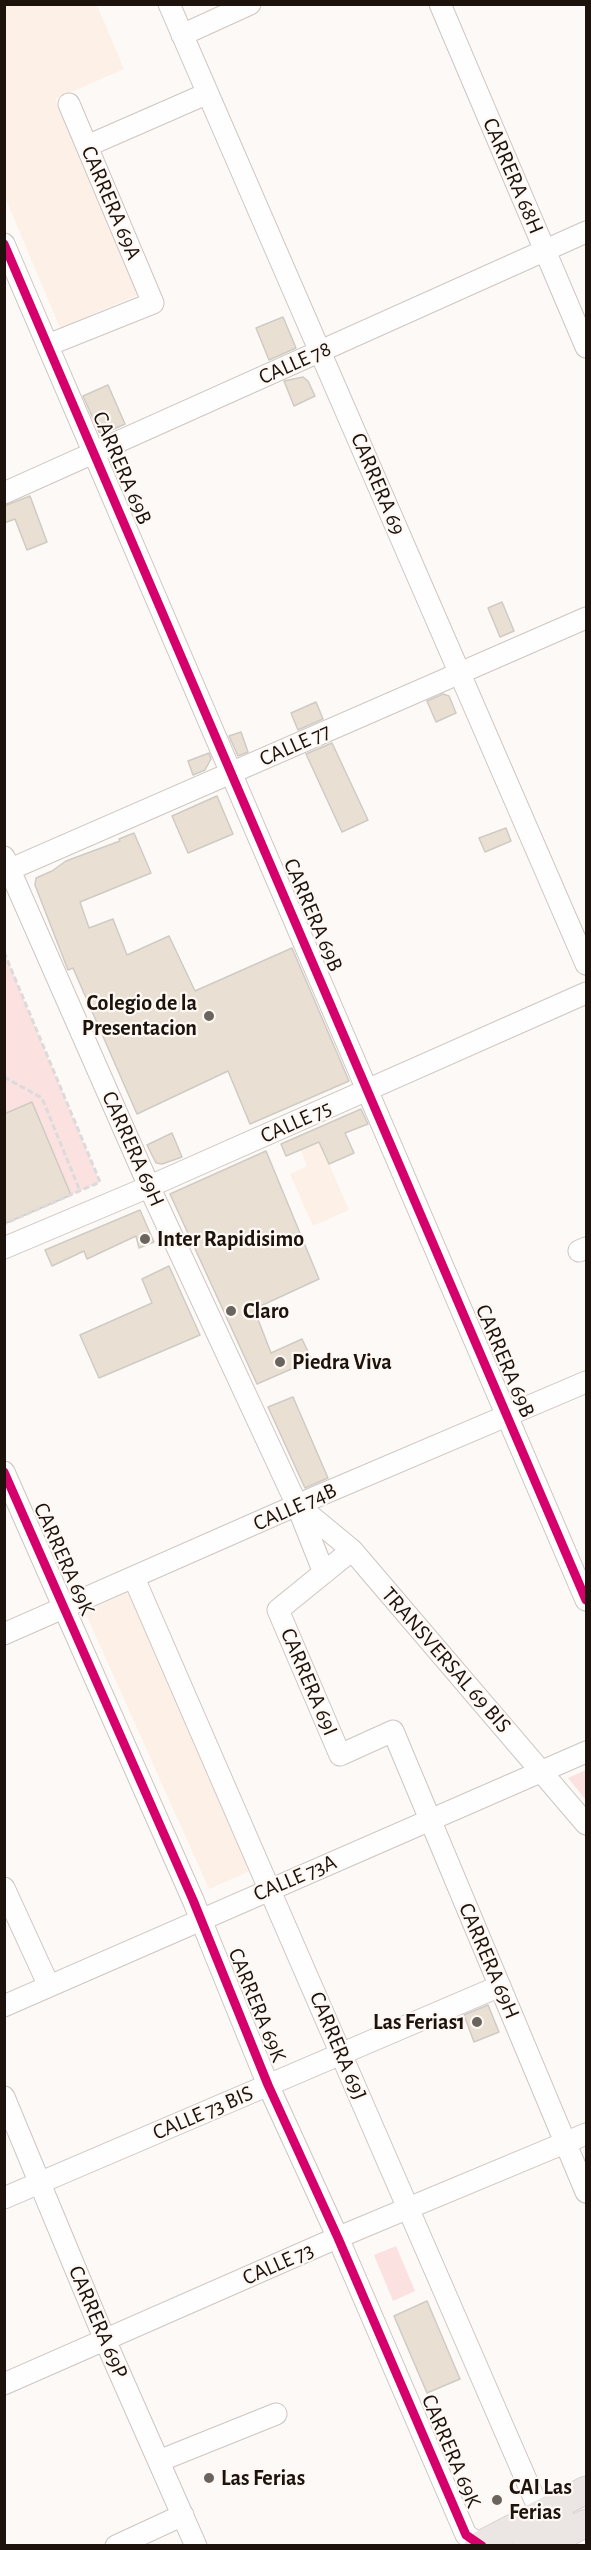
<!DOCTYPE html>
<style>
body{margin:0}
#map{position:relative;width:591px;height:2550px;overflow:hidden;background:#fcf9f6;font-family:"Alegreya Sans",sans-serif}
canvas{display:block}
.frame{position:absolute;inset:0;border:6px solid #1d130c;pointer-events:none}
</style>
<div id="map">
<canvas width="591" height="2550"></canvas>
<div class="frame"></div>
</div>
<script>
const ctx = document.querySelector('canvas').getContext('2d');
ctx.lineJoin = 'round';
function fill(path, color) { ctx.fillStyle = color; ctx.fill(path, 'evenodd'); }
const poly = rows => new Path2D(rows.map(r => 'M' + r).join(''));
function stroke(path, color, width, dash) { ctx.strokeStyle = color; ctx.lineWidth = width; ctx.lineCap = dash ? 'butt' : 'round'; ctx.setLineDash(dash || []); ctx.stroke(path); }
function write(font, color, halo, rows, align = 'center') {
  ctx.font = font + ' "Alegreya Sans",sans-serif'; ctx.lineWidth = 4.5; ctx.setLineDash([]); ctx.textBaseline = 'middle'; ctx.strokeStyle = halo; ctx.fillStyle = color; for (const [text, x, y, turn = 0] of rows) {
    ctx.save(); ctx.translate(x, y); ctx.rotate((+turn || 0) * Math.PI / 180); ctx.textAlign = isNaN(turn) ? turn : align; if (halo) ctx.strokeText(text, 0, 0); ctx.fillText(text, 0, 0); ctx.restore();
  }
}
const built = poly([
 [4,5,97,5,124,69,55,99,138,295,60,328,5,197],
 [314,1129,349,1210,313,1226,290,1174,307,1166,301,1150,310,1146,305,1133],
 [135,1589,259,1867,209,1889,85,1612]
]);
const green = poly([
 [4,952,100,1182,71,1195,32,1102,5,1114],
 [586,1770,586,1800,568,1778],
 [396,2246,415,2291,393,2301,374,2255]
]);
const building = poly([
 [283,317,296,348,269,360,256,328,283,317],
 [303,377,308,381,315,396,294,406,284,381,303,377],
 [108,385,125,424,103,434,99,432,83,396,108,385],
 [30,496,47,542,27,550,15,519,4,523,4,506,30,496],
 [502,602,514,631,500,637,488,608,502,602],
 [443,694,449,696,456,713,436,722,427,701,443,694],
 [316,702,323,719,298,730,291,713,316,702],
 [241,732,248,752,238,756,229,736,241,732],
 [332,743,368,820,342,832,306,754,332,743],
 [209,753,211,759,205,770,193,775,188,761,209,753],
 [217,796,233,834,188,853,172,816,217,796],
 [506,828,511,841,485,852,479,838,506,828],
 [134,833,151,873,80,902,89,928,113,919,127,955,169,936,195,991,292,948,349,1081,250,1124,228,1071,137,1114,73,968,68,970,35,885,36,878,52,871,66,861,120,841,119,839,134,833],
 [32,1102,71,1195,4,1224,4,1114,32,1102],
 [361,1109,368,1124,345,1133,354,1153,329,1164,319,1142,286,1156,281,1144,361,1109],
 [172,1133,182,1157,162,1164,156,1163,147,1145,172,1133],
 [266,1151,319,1279,254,1309,271,1353,302,1339,312,1360,257,1384,170,1194,266,1151],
 [140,1210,154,1242,139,1248,136,1236,87,1259,84,1251,52,1266,45,1250,140,1210],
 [169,1266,200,1335,99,1378,80,1335,152,1303,142,1279,169,1266],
 [293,1397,328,1478,305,1488,268,1407,293,1397],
 [488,2005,499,2032,474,2042,464,2015,488,2005],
 [427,2301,460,2379,427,2393,394,2316,427,2301]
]);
const path = poly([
 [4,952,100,1182,4,1224],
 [4,1077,42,1098,80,1191]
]);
const minor = poly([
 [169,4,586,964],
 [440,4,586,347],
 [182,35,250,4],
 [87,146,206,94],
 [4,244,586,1600],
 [48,345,153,303,69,104],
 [4,493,586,232],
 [4,857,152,1193,297,1505,324,1573],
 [4,872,586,618],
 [4,1248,139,1191,586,993],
 [579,1251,586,1248],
 [4,1472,193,1900,268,2085,338,2238,466,2535,482,2546],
 [300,1507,352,1550,586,1824],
 [352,1550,278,1610,340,1755,393,1731,586,2192],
 [134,1578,541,2514],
 [4,1634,297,1505,586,1382],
 [4,1888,49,1986],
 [4,2006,586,1752],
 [4,2097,105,2340,196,2546],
 [4,2198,500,1986],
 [4,2384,332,2240,586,2134],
 [159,2461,276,2414],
 [116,2546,183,2515]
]);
const major = poly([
 [544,2545,586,2523],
 [478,2546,586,2490],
 [526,2546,561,2519]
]);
const cycleway = poly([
 [4,244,586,1600],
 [4,1472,193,1900,268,2085,338,2238,466,2535,482,2546]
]);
const markers = [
 [209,1016,6,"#6b645e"],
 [145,1239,6,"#6b645e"],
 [231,1311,6,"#6b645e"],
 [280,1362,6,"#6b645e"],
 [477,2022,6,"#6b645e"],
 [209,2478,6,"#6b645e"],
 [497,2500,6,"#6b645e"]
];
const streetNames = [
 ["CARRERA 68H",513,176,67],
 ["CARRERA 69A",111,203,67],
 ["CALLE 78",295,363,-24],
 ["CARRERA 69B",122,468,67],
 ["CARRERA 69",378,484,67],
 ["CALLE 77",295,745,-24],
 ["CARRERA 69B",313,915,67],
 ["CALLE 75",296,1122,-24],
 ["CARRERA 69H",133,1149,66],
 ["CARRERA 69B",505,1361,67],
 ["CALLE 74B",295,1507,-24],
 ["CARRERA 69K",64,1559,66],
 ["TRANSVERSAL 69 BIS",446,1660,49],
 ["CARRERA 69I",309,1682,67],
 ["CALLE 73A",295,1878,-23],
 ["CARRERA 69H",489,1961,67],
 ["CARRERA 69K",257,2005,68],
 ["CARRERA 69J",338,2046,67],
 ["CALLE 73 BIS",203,2113,-23],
 ["CALLE 73",278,2264,-24],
 ["CARRERA 69P",98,2322,67],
 ["CARRERA 69K",451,2451,67]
];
const poiNames = [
 ["Colegio de la",197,1003,"right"],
 ["Presentacion",197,1028,"right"],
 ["Inter Rapidisimo",157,1239],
 ["Claro",243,1311],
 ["Piedra Viva",292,1362],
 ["Las Ferias1",465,2022,"right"],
 ["Las Ferias",221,2478],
 ["CAI Las",509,2487],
 ["Ferias",509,2512]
];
fill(built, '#fdf0e7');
fill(green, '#fbe1df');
fill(building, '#e9e0d3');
stroke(building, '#cfcbc4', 1.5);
stroke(minor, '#cdc6c2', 23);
stroke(major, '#d6d2d0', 29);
stroke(path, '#dcdada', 3, [6, 3]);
stroke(minor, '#fffefe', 21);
stroke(major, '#ebe5e3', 27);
stroke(cycleway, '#d6006c', 9);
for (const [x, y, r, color] of markers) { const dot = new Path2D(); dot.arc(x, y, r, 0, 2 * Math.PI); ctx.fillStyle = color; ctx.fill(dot); stroke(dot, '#fef8f4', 2); }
write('22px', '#1d130c', '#fef8f4', streetNames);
write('bold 22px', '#1d130c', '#fef8f4', poiNames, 'left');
</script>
